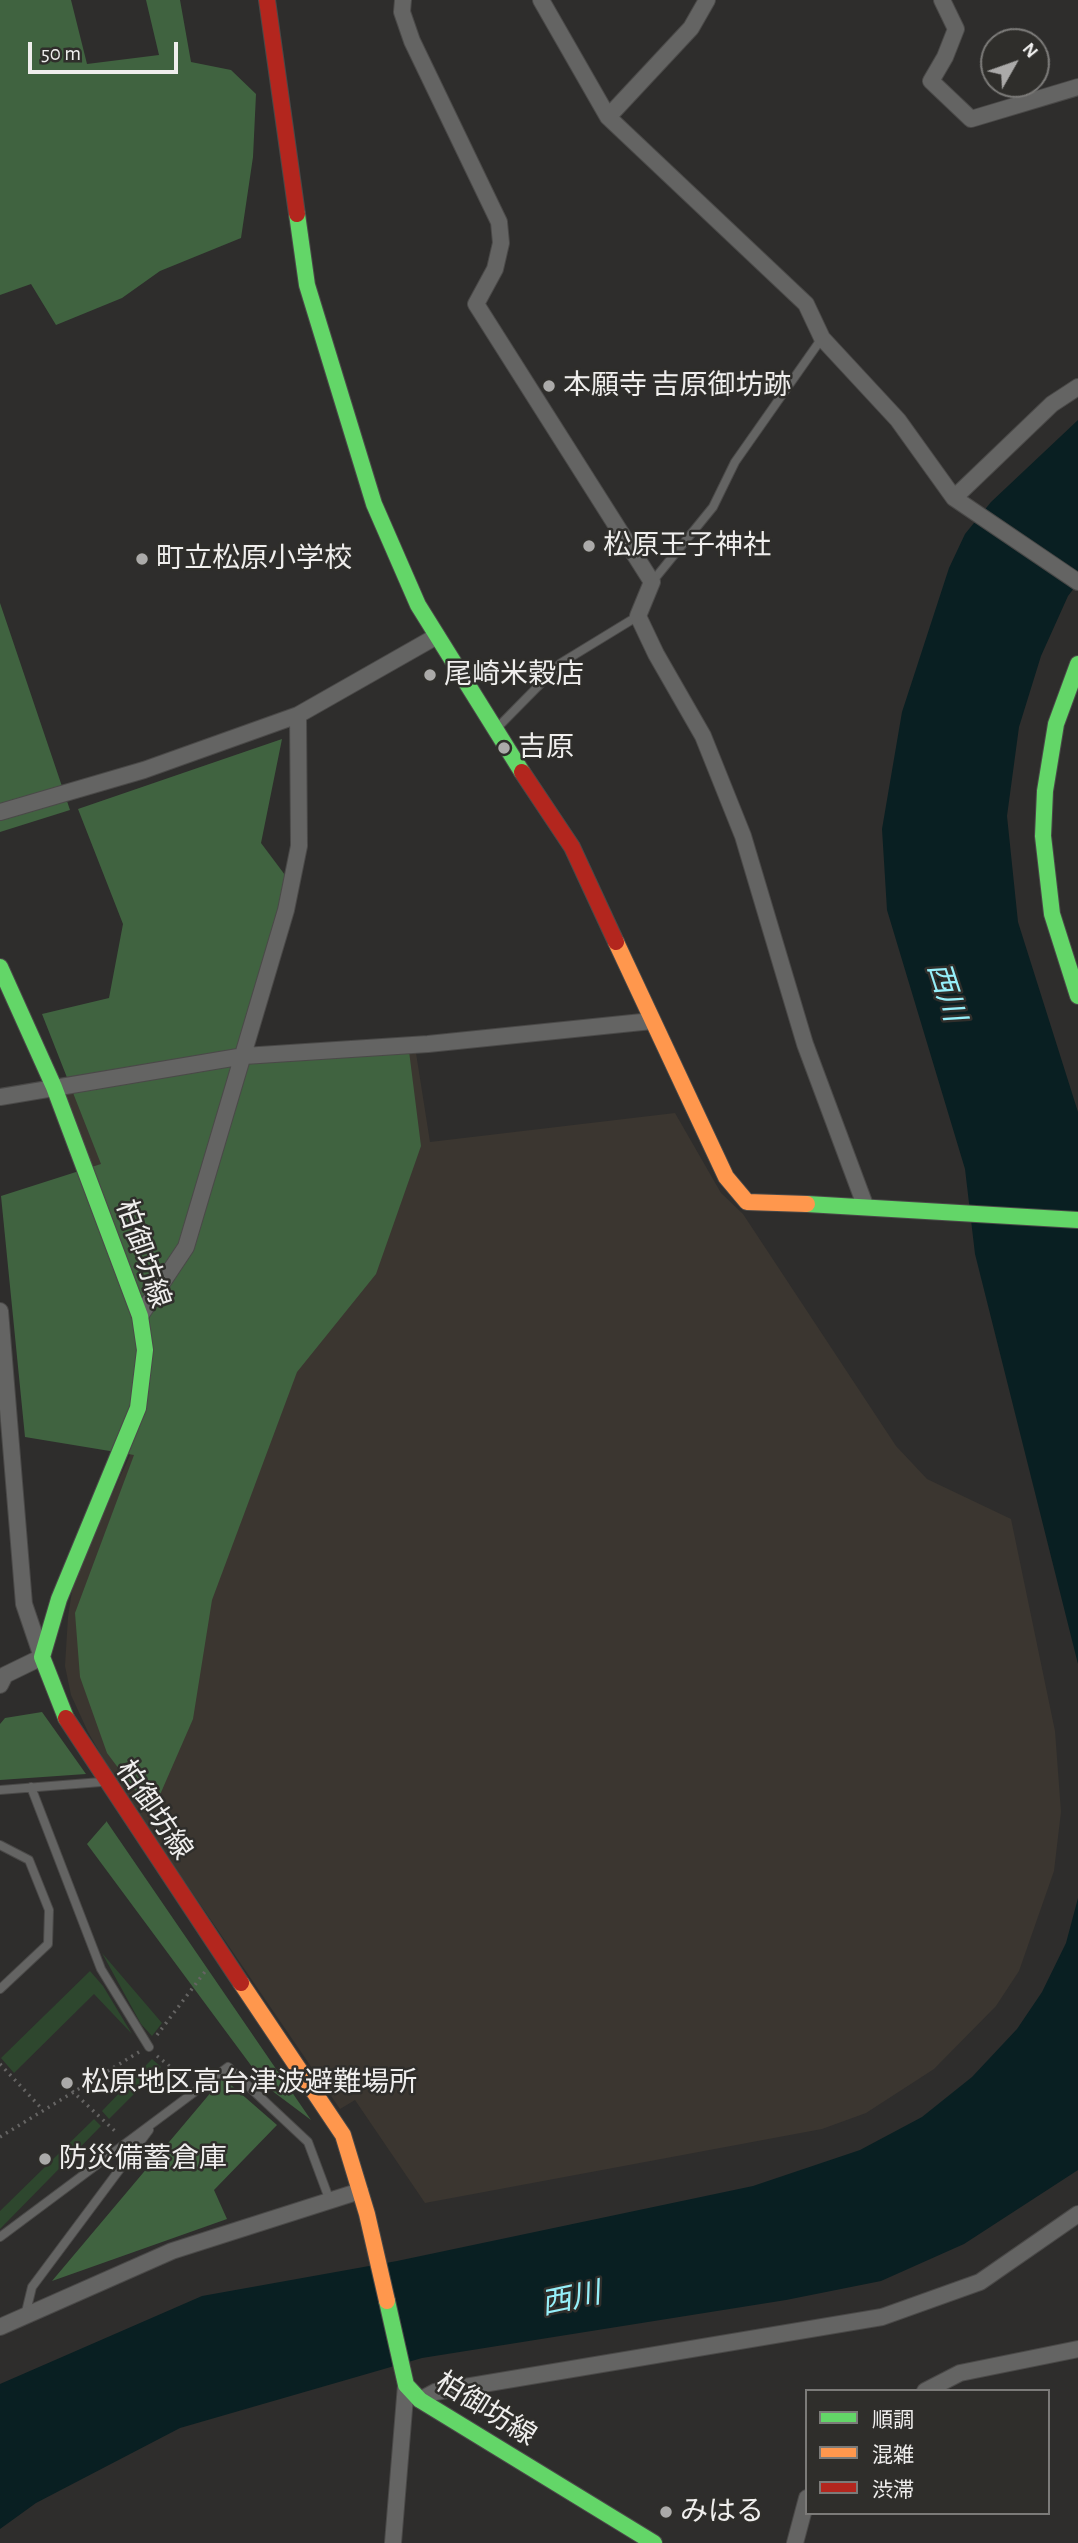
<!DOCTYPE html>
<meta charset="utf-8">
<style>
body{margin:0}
#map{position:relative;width:1078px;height:2543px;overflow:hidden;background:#2e2d2c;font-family:"Alegreya Sans","Noto Sans JP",sans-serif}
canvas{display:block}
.legend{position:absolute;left:805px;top:2389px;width:245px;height:126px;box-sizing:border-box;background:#2f2e2b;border:2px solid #7c7b79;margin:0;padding:9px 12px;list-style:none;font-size:21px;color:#efeeed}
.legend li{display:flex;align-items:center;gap:14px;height:35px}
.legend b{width:35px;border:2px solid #7c7b79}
.north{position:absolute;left:980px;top:28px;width:70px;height:70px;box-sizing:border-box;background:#2f2e2b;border:2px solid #7c7b79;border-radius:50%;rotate:50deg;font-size:19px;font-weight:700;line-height:28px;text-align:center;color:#efeeed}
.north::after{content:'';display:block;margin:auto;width:24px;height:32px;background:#abaaa9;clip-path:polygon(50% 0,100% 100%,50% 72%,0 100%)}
.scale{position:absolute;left:28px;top:42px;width:150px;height:32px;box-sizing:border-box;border:4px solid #efeeed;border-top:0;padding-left:9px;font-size:21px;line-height:24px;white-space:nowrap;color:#efeeed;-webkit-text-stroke:5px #2f2e2b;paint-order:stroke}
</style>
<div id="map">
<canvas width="1078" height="2543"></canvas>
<ul class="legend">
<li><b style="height:9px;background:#63d668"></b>順調</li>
<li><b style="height:9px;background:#ff974d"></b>混雑</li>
<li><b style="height:9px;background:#b3261e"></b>渋滞</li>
</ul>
<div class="north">N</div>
<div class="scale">50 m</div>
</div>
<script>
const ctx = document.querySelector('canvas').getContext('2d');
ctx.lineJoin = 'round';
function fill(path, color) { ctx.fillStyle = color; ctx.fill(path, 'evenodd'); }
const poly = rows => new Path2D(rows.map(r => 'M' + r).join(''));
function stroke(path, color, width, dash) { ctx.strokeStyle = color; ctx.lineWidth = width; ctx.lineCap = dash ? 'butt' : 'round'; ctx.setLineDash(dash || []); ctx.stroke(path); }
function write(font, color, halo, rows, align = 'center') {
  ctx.font = font + ' "Alegreya Sans","Noto Sans JP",sans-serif'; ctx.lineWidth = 5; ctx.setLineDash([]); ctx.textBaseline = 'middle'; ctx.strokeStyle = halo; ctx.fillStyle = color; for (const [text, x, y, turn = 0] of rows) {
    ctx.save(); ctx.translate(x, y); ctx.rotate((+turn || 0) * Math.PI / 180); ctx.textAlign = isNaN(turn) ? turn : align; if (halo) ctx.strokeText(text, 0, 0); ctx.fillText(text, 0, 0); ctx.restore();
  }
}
const built = poly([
 [416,1053,430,1142,675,1113,721,1193,743,1214,896,1446,927,1479,1011,1519,1055,1731,1061,1812,1054,1871,1019,1971,996,2006,934,2069,866,2113,822,2129,425,2203,355,2100,340,2109,116,1781,88,1732,71,1695,65,1666,68,1617,74,1578,135,1444,64,1090]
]);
const green = poly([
 [102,1953,162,2023,152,2036,141,2024],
 [90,1971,103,1986,132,2034,94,1994,14,2073,1,2058],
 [152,2059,161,2067,109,2119,102,2111],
 [94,2119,101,2126,0,2229,0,2211]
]);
const forest = poly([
 [0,0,71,0,87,64,159,55,146,0,180,0,191,62,231,70,256,94,253,157,241,238,160,271,122,298,56,325,31,284,0,295],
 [0,603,70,810,0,832],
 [282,739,261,843,288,879,232,1065,409,1051,421,1146,376,1274,297,1372,212,1600,193,1719,152,1813,107,1753,80,1677,75,1613,134,1455,25,1437,1,1196,101,1164,42,1014,109,998,123,924,78,809],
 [42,1712,86,1774,0,1780,0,1724,5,1718],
 [107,1821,107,1822,311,2120,267,2087,87,1844],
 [223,2078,277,2125,214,2190,227,2219,52,2281]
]);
const water = poly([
 [1078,420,1078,583,1068,596,1041,656,1019,727,1007,816,1018,922,1078,1112,1078,1664,975,1254,965,1169,887,910,882,829,902,712,949,568,965,534,991,502],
 [1078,1898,1078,2170,964,2244,881,2281,786,2300,422,2358,180,2428,36,2503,0,2529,0,2384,202,2296,397,2261,753,2186,860,2150,922,2117,972,2077,1017,2029,1042,1992,1066,1943]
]);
const path = poly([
 [157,2035,207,1969],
 [157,2056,187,2080],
 [0,2064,43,2110],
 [72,2091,117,2133],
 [0,2137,139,2052]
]);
const lane = poly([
 [652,582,713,507,735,462,822,338],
 [496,729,561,663,638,616],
 [31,1787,101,1969,149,2047],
 [0,1790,101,1782],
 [0,1845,29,1860,49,1910,48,1944,0,1989],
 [0,2237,228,2067,308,2142,330,2201],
 [25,2316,32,2287,149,2130]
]);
const street = poly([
 [403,0,402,12,412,41,499,222,501,243,495,269,476,304,652,582,638,616,656,654,703,736,743,836,805,1044,865,1205],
 [541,0,608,117,806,304,822,338,898,420,954,498,1078,582],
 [942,0,956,29,945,57,931,81,971,119,1078,87],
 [608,117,691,28,707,0],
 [954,498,1052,404,1078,387],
 [0,812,144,770,298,715,437,636],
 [0,1097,244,1056,428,1044,652,1021],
 [0,1311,24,1604,42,1657,5,1675,0,1685],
 [140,1316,186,1247,286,910,299,846,298,715],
 [0,2327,172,2251,360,2191],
 [925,2391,960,2373,1078,2349],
 [420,2400,435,2392,882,2317,980,2282,1078,2214],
 [393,2543,406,2385],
 [795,2543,807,2498]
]);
const fast = poly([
 [297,214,307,285,374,504,418,605,522,772],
 [1078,664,1056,724,1045,791,1043,836,1052,914,1078,996],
 [0,967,54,1087,140,1316,145,1350,138,1408,59,1599,42,1657,66,1718],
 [807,1204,1078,1220],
 [387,2301,406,2385,420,2400,654,2543]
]);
const slow = poly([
 [616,942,726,1177,747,1202,807,1204],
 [241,1983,343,2135,367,2214,387,2301]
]);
const jam = poly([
 [267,0,297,214],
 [522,772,572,847,616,942],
 [66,1718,241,1983]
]);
const markers = [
 [549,386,7,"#abaaa9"],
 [589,546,7,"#abaaa9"],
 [142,559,7,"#abaaa9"],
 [430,675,7,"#abaaa9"],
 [504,748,7,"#abaaa9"],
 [67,2083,7,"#abaaa9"],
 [45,2159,7,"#abaaa9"],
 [666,2512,7,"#abaaa9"]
];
const poiNames = [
 ["本願寺 吉原御坊跡",563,386],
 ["松原王子神社",603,546],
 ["町立松原小学校",156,559],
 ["尾崎米穀店",444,675],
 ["吉原",518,748],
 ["松原地区高台津波避難場所",81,2083],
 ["防災備蓄倉庫",59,2159],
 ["みはる",680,2512]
];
const streetNames = [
 ["柏御坊線",143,1254,71],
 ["柏御坊線",154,1810,56],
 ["柏御坊線",486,2409,32]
];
const waterNames = [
 ["西川",946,992,72],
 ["西川",571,2299,-12]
];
fill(built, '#3b3630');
fill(green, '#2e472e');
fill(forest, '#406340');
fill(water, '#091f22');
stroke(lane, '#4a4948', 10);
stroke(street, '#4a4948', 18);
stroke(fast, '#4a4948', 18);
stroke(slow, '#4a4948', 18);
stroke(jam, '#4a4948', 18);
stroke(path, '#656463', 3.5, [2, 5]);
stroke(lane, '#646463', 8);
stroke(street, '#646463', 16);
stroke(fast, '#63d668', 16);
stroke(slow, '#ff974d', 16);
stroke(jam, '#b3261e', 16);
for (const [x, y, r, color] of markers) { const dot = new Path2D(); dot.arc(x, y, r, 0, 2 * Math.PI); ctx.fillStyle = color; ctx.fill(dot); stroke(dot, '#2f2e2b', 2.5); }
write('28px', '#efeeed', '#2f2e2b', poiNames, 'left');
write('28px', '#efeeed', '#2f2e2b', streetNames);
write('italic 30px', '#96eff9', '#2f2e2b', waterNames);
</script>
